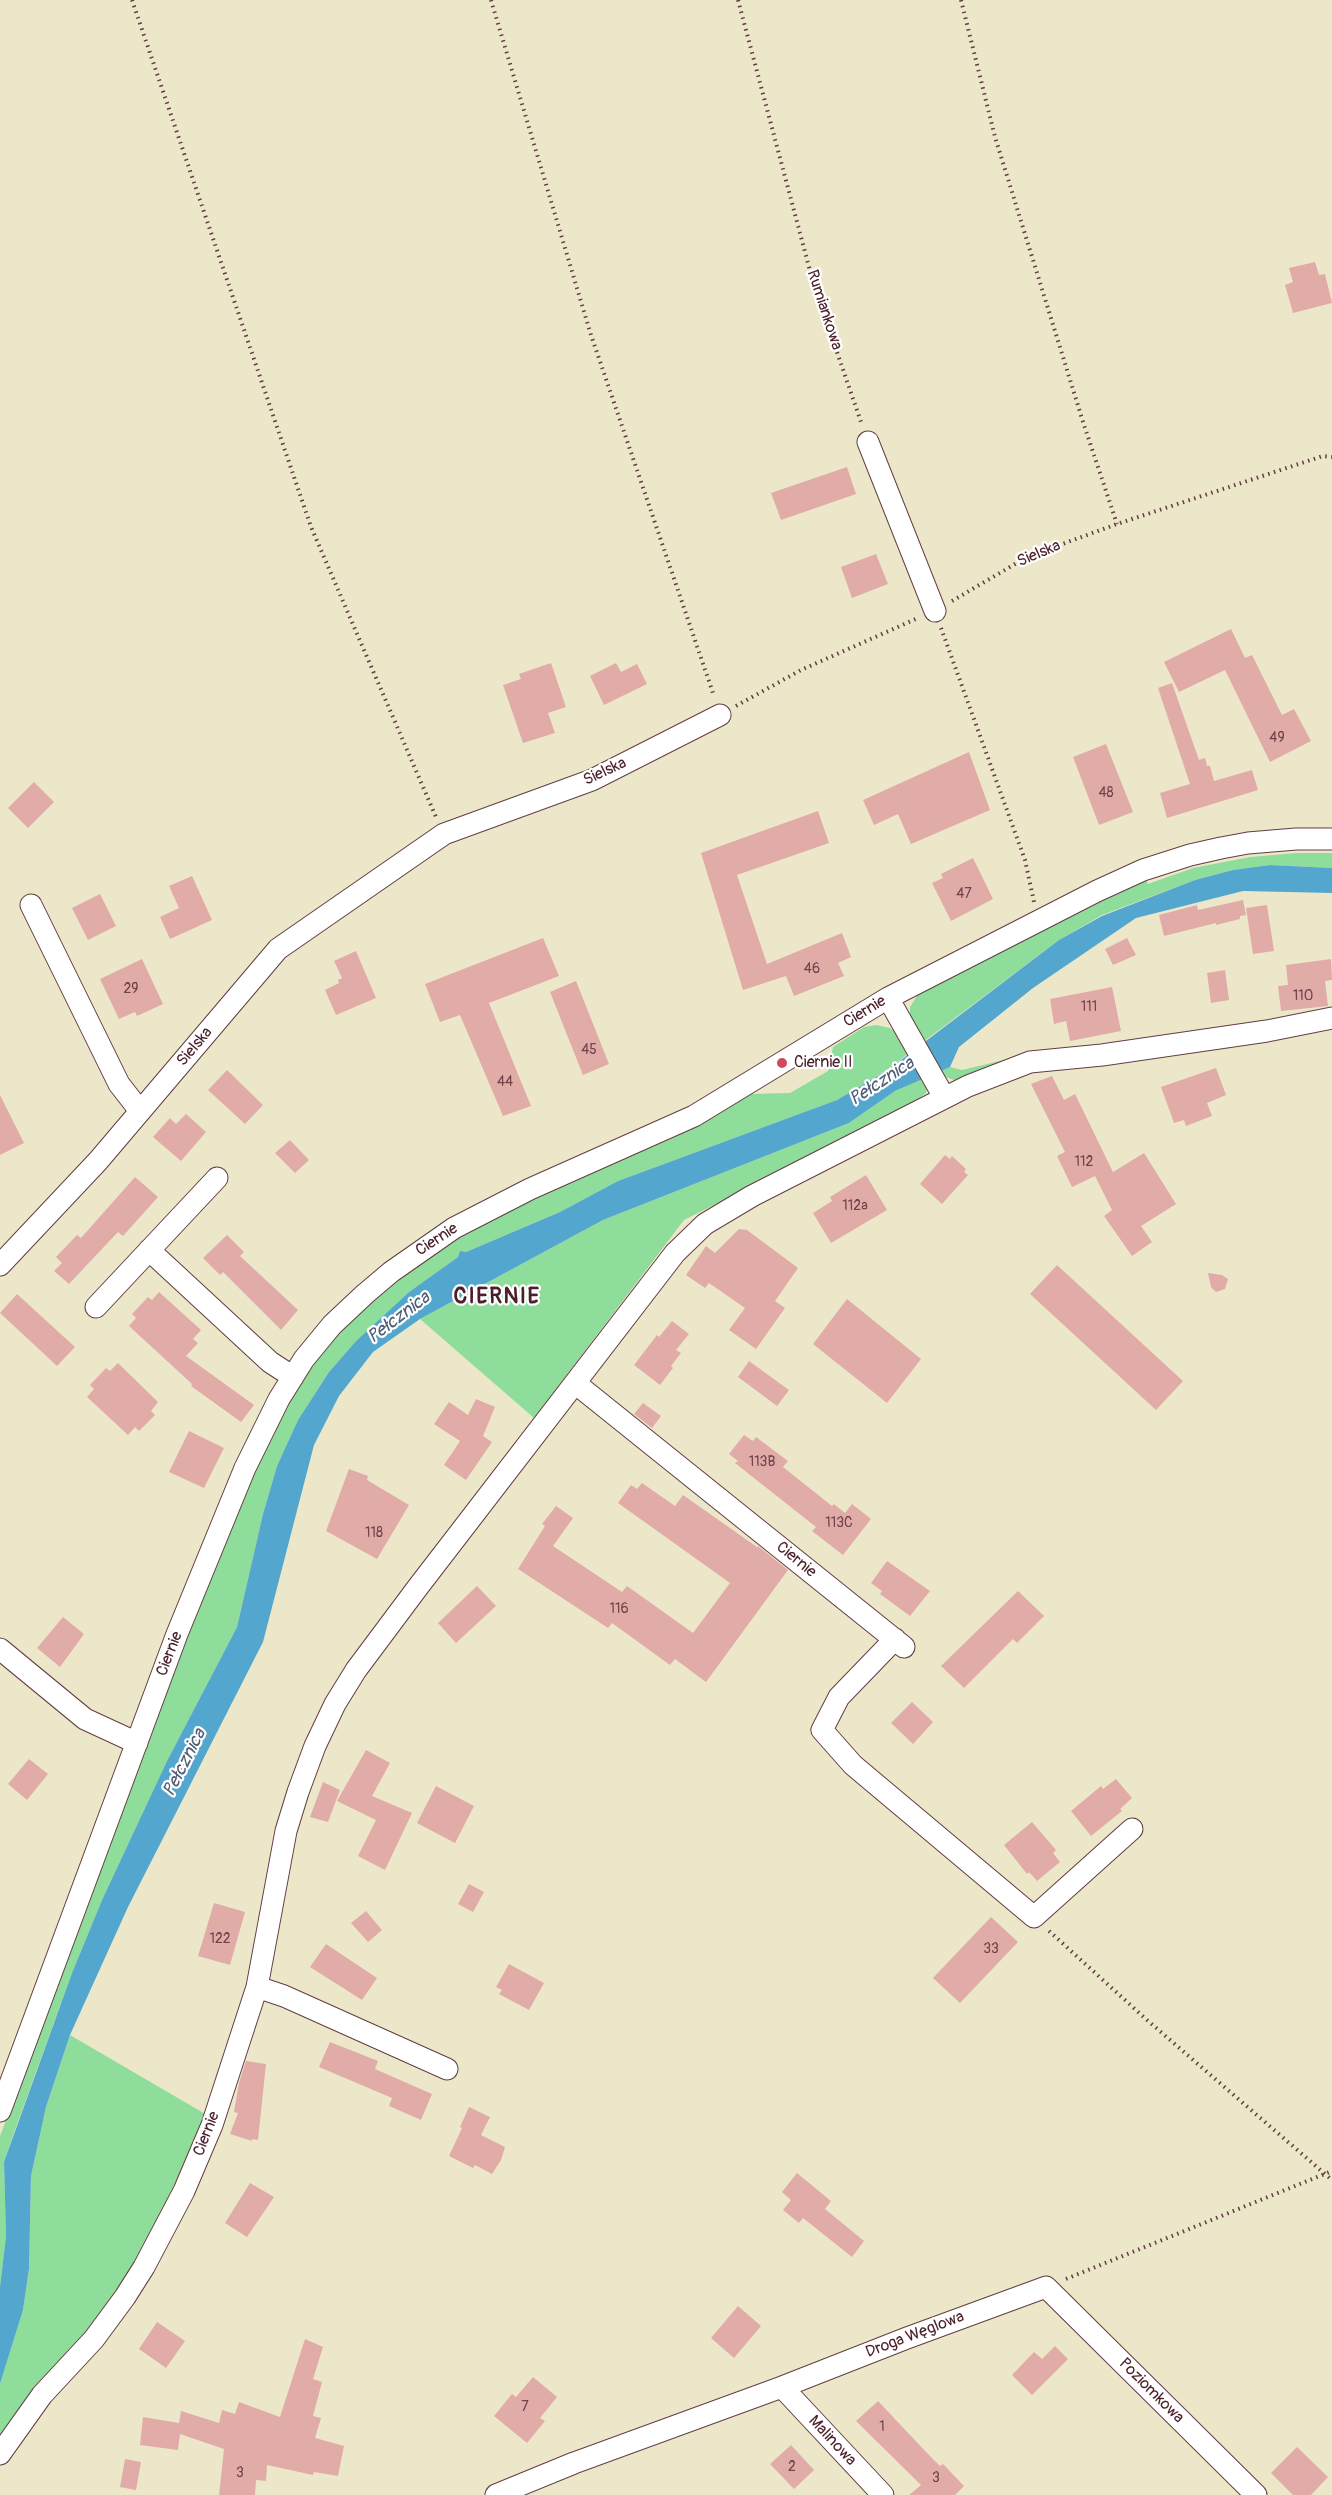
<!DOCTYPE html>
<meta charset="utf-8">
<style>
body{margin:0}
canvas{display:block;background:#ede7ca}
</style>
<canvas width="1332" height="2495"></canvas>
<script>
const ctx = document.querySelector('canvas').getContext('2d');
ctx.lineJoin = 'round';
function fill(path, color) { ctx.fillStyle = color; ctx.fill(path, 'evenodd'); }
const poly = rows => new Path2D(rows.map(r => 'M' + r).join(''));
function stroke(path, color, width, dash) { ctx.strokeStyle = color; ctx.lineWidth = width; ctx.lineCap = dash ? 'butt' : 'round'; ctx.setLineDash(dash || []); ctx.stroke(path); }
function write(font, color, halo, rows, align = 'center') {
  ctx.font = font + ' Pangolin,sans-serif'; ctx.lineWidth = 4.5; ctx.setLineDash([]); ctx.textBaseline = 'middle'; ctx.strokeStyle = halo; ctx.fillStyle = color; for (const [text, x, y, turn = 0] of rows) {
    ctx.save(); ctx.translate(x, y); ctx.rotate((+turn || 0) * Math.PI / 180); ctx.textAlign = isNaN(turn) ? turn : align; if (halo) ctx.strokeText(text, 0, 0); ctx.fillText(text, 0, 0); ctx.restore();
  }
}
const green = poly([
 [1297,853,1332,853,1332,868,1270,865,1233,870,1195,880,1102,915,1059,940,923,1042,910,1016,910,1007,920,991,1101,900,1146,880,1148,884,1193,868,1250,857],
 [876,1025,890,1028,899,1036,909,1053,888,1069,837,1100,618,1181,560,1212,466,1252,460,1252,458,1257,409,1292,356,1341,329,1372,298,1420,277,1466,263,1514,237,1627,167,1761,102,1900,72,1973,16,2127,4,2162,6,2236,0,2287,0,2136,187,1637,255,1470,287,1404,313,1364,340,1332,370,1303,395,1282,458,1237,534,1197,748,1094,790,1093,828,1071,833,1047,864,1027],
 [1029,1054,965,1080,954,1080,943,1076,941,1071,950,1067,962,1070],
 [924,1078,928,1085,926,1093,910,1106,684,1220,534,1418,420,1319,603,1220,849,1123,895,1091],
 [70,2035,207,2115,177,2184,120,2292,0,2439,0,2384,23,2310,29,2269,31,2176,46,2107]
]);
const water = poly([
 [1270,865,1332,868,1332,893,1243,891,1136,918,1033,988,959,1047,950,1067,895,1091,849,1123,603,1220,420,1319,373,1352,339,1396,314,1445,263,1642,128,1907,70,2035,46,2107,31,2176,29,2269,23,2310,0,2384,0,2287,6,2236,4,2162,72,1973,102,1900,167,1761,237,1627,263,1514,277,1466,298,1420,329,1372,356,1341,409,1292,458,1257,460,1251,466,1252,560,1212,618,1181,837,1100,889,1069,1059,940,1102,916,1195,880,1233,870]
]);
const building = poly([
 [1315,262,1319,275,1325,274,1332,303,1293,313,1285,285,1293,282,1289,268],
 [847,467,856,494,781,520,771,493],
 [876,554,888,584,852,598,841,567],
 [1231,629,1245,658,1252,655,1282,715,1294,709,1311,741,1270,762,1225,670,1179,692,1164,662],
 [551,663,566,707,548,713,555,733,523,743,503,685,521,679,519,674],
 [616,663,621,672,637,664,647,684,604,705,590,676],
 [1172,683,1199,760,1205,758,1207,766,1210,766,1214,781,1252,770,1258,790,1167,818,1160,793,1190,784,1158,688],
 [1106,744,1133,812,1099,825,1073,757],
 [969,752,990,810,911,844,898,814,874,825,863,800],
 [34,782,54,802,28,828,8,808],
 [818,811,829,843,737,875,767,964,842,933,851,957,838,963,844,976,794,996,786,976,743,990,701,853],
 [973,858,993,899,951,921,932,883,943,878,941,874],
 [192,876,212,920,170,939,160,917,179,908,169,886],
 [100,894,116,926,88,940,72,908],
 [1243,900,1246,915,1240,916,1240,919,1216,925,1216,923,1164,936,1159,915,1197,905,1198,910],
 [1267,905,1274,951,1253,954,1246,908],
 [543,938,559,976,489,1003,531,1106,503,1116,460,1015,440,1022,425,984],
 [1127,938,1136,955,1113,965,1105,949],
 [356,951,376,998,336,1015,325,990,339,983,338,980,342,978,334,961],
 [142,959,163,1004,137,1016,135,1012,119,1019,100,979],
 [1331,959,1332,980,1325,981,1328,1006,1281,1011,1278,986,1288,985,1286,965],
 [1225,970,1229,1000,1211,1003,1207,973],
 [576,981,609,1064,583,1075,550,992],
 [1112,987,1121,1031,1070,1041,1066,1021,1054,1024,1050,999],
 [1216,1068,1226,1095,1207,1103,1212,1116,1186,1126,1184,1120,1174,1123,1161,1087],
 [227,1070,263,1105,245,1124,208,1090],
 [1052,1076,1064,1100,1075,1094,1113,1172,1144,1153,1176,1204,1141,1226,1152,1242,1132,1256,1104,1216,1112,1210,1095,1176,1072,1187,1057,1156,1065,1152,1031,1084],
 [0,1095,24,1143,0,1155],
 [186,1114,206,1132,181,1161,153,1137,170,1118,176,1124],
 [290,1140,309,1160,295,1173,275,1153],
 [945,1155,950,1159,952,1156,966,1169,964,1172,968,1175,942,1204,920,1184],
 [866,1175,887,1210,831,1243,813,1213,832,1201,830,1197],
 [135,1177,158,1197,123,1236,118,1232,69,1284,54,1271,62,1263,56,1257,77,1235,81,1238],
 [739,1229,747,1230,798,1268,775,1301,785,1308,756,1349,729,1330,745,1308,709,1283,705,1288,686,1275,706,1246,715,1253],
 [227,1235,244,1252,240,1256,298,1310,281,1330,223,1272,220,1275,203,1258],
 [1057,1265,1183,1381,1156,1410,1030,1294],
 [1208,1273,1222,1275,1228,1279,1225,1289,1216,1292,1211,1287],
 [159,1292,201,1330,193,1339,198,1343,186,1356,254,1405,241,1422,191,1386,192,1384,129,1326,136,1318,132,1314,148,1297,152,1300],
 [17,1294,75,1347,57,1366,0,1313],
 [847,1299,921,1359,887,1403,813,1344],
 [672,1321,689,1334,676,1350,681,1353,671,1366,673,1368,660,1385,634,1365,657,1335,659,1337],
 [749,1361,789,1390,777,1406,738,1377],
 [118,1363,158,1402,151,1411,155,1415,139,1431,135,1427,128,1435,87,1397,94,1389,90,1385,106,1368,110,1371],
 [476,1399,495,1407,483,1436,492,1442,466,1480,444,1465,460,1441,434,1424,449,1402,468,1415],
 [643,1403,661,1416,652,1428,634,1414],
 [189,1431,224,1448,204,1488,169,1472],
 [744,1435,753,1441,756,1437,788,1461,783,1467,832,1506,834,1504,845,1513,852,1504,871,1519,843,1555,812,1531,816,1527,735,1463,738,1461,729,1454],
 [349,1469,368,1476,367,1480,409,1505,377,1559,326,1531],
 [642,1483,675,1506,683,1495,757,1547,758,1546,788,1570,706,1682,675,1659,670,1665,612,1623,608,1628,518,1569,545,1526,542,1524,556,1506,573,1518,553,1546,622,1592,627,1586,693,1633,730,1583,618,1503,631,1485,637,1489],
 [887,1561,930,1591,910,1616,880,1594,882,1591,871,1583],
 [477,1586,496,1606,456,1643,438,1623],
 [1018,1591,1044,1616,1017,1643,1013,1639,964,1688,941,1666],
 [63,1617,84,1634,60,1667,37,1648],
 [912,1702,933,1722,913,1744,891,1723],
 [366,1750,390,1763,372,1796,412,1813,385,1870,358,1856,376,1820,337,1801],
 [29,1759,48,1774,27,1800,8,1784],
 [1116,1779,1132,1798,1120,1809,1122,1811,1091,1836,1071,1811,1101,1786,1103,1789],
 [323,1782,340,1790,328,1822,310,1817],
 [436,1786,474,1806,455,1843,417,1823],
 [1032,1822,1056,1850,1053,1853,1060,1862,1037,1881,1029,1872,1027,1874,1004,1845],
 [469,1884,484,1892,473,1912,458,1904],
 [214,1903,245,1912,230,1965,198,1956],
 [366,1911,382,1930,368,1942,351,1923],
 [991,1917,1018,1942,960,2003,933,1978],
 [326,1944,377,1978,362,2000,310,1967],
 [509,1964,544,1983,529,2010,499,1994,502,1990,496,1987],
 [330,2042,378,2061,375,2069,432,2094,421,2120,389,2106,392,2098,319,2067],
 [246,2061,266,2064,258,2140,252,2139,252,2141,230,2134,238,2113,234,2112,239,2083],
 [469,2107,490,2117,481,2135,505,2147,501,2160,492,2174,475,2165,473,2168,449,2156,462,2128,460,2127],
 [797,2173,831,2201,825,2209,864,2241,852,2257,803,2218,799,2223,783,2210,791,2200,782,2192],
 [250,2183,274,2197,247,2237,225,2223],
 [738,2306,761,2326,734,2358,711,2338],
 [157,2322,185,2341,166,2368,139,2349],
 [305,2339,323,2347,313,2379,322,2382,313,2416,321,2418,315,2438,344,2446,338,2476,314,2472,313,2475,267,2465,266,2481,256,2480,255,2495,219,2495,224,2449,180,2434,178,2450,140,2445,143,2417,179,2423,181,2411,219,2423,222,2410,235,2414,239,2402,280,2417],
 [1055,2346,1068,2359,1032,2395,1012,2375,1034,2352,1042,2359],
 [533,2377,557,2397,540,2418,545,2421,527,2443,494,2416,512,2394,516,2397],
 [878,2401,928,2454,940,2466,943,2464,964,2486,955,2495,909,2495,921,2485,856,2421],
 [791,2445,814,2470,794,2489,770,2464],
 [1297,2447,1328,2477,1311,2495,1293,2495,1271,2473],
 [125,2459,141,2462,136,2490,120,2487]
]);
const path = poly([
 [132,0,311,527,436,817],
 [491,0,591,335,714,696],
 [738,0,813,282,861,422],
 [961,0,995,137,1084,425,1117,524],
 [952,601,1027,557,1117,524,1323,456,1332,457],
 [941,628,1025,860,1034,902],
 [736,706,801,670,918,618],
 [1049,1931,1147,2020,1332,2180],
 [1066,2279,1332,2171]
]);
const minor = poly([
 [868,442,935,611],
 [31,905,119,1084,140,1111],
 [888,998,944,1097],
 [149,1250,270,1362,293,1377],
 [0,1265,98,1161,278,949,444,834,592,780,720,715],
 [96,1307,217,1178],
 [575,1383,904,1647],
 [895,1639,839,1697,822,1730,853,1765,1034,1917,1132,1829],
 [0,1649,85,1719,137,1743],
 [257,1987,284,1996,447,2069],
 [0,2111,177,1634,245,1468,279,1399,304,1359,332,1325,365,1294,391,1272,454,1228,530,1189,694,1116,888,998,1097,891,1143,870,1190,855,1221,848,1248,843,1296,839,1332,839],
 [782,2387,883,2495],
 [0,2454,42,2395,94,2339,125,2297,144,2267,184,2191,212,2125,257,1987,286,1831,298,1792,315,1746,335,1704,356,1670,418,1587,675,1253,705,1224,752,1196,968,1086,1030,1062,1102,1055,1267,1031,1332,1018],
 [496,2495,574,2463,782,2387,907,2338,1046,2287,1256,2495]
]);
const markers = [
 [782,1063,6,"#d1495b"]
];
const numberNames = [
 ["49",1277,738],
 ["48",1106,793],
 ["47",964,894],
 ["46",812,969],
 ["29",131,989],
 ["110",1303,996],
 ["111",1089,1007],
 ["45",589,1050],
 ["44",505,1082],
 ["112",1084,1162],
 ["112a",855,1206],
 ["113B",762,1462],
 ["113C",839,1523],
 ["118",374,1533],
 ["116",619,1609],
 ["122",220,1939],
 ["33",991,1949],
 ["7",525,2407],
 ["1",882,2427],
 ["2",792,2467],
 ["3",240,2473],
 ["3",936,2478]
];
const streetNames = [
 ["Rumiankowa",824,310,72],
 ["Sielska",1039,554,-23],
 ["Sielska",605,772,-25],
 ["Ciernie",865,1012,-31],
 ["Sielska",195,1047,-50],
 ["Ciernie",437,1240,-33],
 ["Ciernie",796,1560,39],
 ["Ciernie",170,1654,-69],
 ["Ciernie",207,2134,-69],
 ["Droga Węglowa",915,2335,-21],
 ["Poziomkowa",1151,2391,45],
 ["Malinowa",832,2441,47]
];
const poiNames = [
 ["Ciernie II",794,1063]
];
const waterNames = [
 ["Pełcznica",882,1082,-33],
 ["Pełcznica",399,1318,-37],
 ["Pełcznica",185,1763,-63]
];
const districtNames = [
 ["CIERNIE",497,1297]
];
fill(green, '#8fdd9a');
fill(water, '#53a7cf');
fill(building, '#e1aba8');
stroke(minor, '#623d43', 23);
stroke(path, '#623d43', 4, [1.5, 4.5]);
stroke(minor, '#fff', 21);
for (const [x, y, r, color] of markers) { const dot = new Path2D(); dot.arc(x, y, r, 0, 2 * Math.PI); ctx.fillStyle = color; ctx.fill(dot); stroke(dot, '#fff', 2); }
write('14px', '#70424a', null, numberNames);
write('16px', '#4a1f2b', '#fff', streetNames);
write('16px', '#4a1f2b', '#fff', poiNames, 'left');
write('italic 18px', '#4e5c75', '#fff', waterNames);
ctx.letterSpacing = '1.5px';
write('bold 22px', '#4a1f2b', '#fff', districtNames);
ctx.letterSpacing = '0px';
</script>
